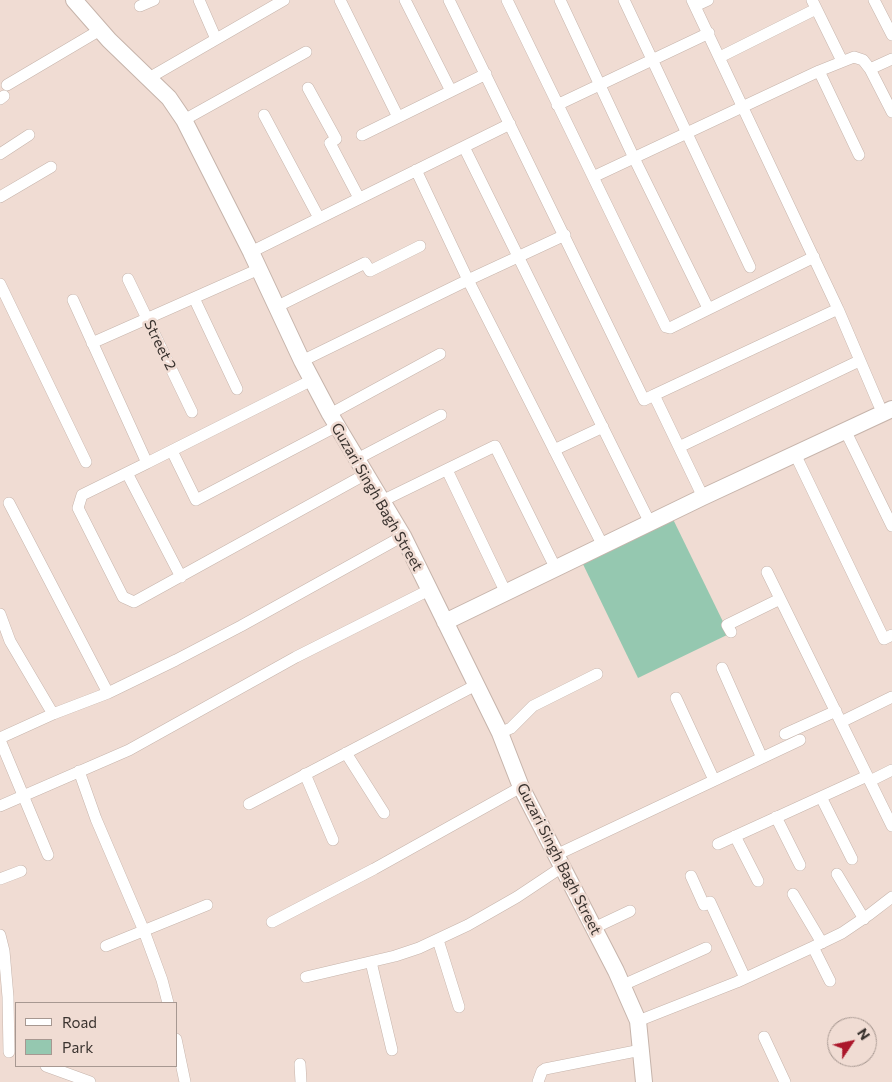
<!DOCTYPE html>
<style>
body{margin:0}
#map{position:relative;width:892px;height:1082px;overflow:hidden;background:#f0dcd3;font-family:Commissioner,sans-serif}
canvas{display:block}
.legend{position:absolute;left:15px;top:1002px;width:162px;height:65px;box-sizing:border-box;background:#f0dcd3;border:1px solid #a79891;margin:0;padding:6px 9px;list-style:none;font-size:15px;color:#39322e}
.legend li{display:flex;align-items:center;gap:10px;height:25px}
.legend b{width:25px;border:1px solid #a79891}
.north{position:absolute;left:827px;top:1017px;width:50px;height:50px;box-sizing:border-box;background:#f0dcd3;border:1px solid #a79891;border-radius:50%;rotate:56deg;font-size:14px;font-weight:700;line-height:20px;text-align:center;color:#39322e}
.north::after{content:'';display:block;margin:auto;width:18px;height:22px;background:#ab162a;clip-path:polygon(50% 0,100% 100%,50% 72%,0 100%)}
</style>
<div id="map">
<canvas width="892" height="1082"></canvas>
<ul class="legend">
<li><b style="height:6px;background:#fff"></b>Road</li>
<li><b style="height:14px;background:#95c8b0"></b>Park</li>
</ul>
<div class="north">N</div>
</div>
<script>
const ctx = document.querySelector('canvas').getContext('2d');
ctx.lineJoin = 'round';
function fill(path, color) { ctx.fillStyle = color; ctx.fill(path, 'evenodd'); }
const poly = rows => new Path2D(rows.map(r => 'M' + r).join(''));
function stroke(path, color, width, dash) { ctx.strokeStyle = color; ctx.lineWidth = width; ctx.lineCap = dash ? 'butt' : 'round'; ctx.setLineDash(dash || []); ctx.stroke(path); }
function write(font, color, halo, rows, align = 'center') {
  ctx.font = font + ' Commissioner,sans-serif'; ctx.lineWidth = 5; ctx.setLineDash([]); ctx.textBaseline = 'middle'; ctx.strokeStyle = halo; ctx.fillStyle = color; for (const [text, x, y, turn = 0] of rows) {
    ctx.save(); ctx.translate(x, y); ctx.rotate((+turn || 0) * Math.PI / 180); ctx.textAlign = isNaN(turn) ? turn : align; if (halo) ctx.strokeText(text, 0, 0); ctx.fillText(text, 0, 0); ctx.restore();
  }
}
const green = poly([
 [670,513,729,634,638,678,580,558]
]);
const street = poly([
 [199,0,216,39],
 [340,0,398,117],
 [405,0,451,91],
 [449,0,644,400,654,395,703,497],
 [507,0,666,327,670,328,814,257],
 [560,0,634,158,708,308],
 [624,0,750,267],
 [692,0,838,309,879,405],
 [812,0,842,61],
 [874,0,892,35],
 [140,6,154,0],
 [695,6,708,0],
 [720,57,816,9],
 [870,69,892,59],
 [819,71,859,155],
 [149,78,284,0],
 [7,85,100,30],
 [308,88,336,139,330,143,359,198],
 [0,99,4,96],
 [557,105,709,33],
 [264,115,319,218],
 [184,120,306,52],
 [362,135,486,74],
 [464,147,650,523],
 [0,154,29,135],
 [416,170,468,280,603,546],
 [593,177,819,71,854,57,863,60,870,69,892,112],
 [0,197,51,167],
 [251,252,510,124],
 [128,279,192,412],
 [0,284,86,462],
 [194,298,237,389],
 [73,300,147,463,82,495,78,508,123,597,134,602,366,474],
 [276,307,365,263,370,271,420,246],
 [92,343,259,269],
 [302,361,468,280,565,235],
 [654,395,838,309],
 [330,414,440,354],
 [845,430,892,526],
 [679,447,859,361],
 [554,450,603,427],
 [172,451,196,500,337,426],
 [795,454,884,639,892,635],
 [357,459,441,415],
 [147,463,312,380],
 [447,470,506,593],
 [127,473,181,577],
 [382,501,495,446,556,569],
 [9,503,108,693],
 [767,572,892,826],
 [0,614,10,641,53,714],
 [731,632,727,625,780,599],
 [722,668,762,758],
 [676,698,714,780],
 [841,722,892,697],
 [500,733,511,728,533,706,597,674],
 [785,734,836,711],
 [0,738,53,714,108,693,176,660,241,626,403,536],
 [0,740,48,855],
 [346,753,384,813],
 [79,771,96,819,144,931,162,980,168,1003],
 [305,774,333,840],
 [870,781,892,770],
 [821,797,852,859],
 [249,804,476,685],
 [0,806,129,750,296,657,429,590],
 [776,817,800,865],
 [735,836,758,881],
 [718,844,867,776],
 [556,855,800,740],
 [837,874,864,919],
 [691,876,704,905,710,902,745,978],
 [0,879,21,871],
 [793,894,822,943],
 [272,922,374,869,521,787],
 [594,928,630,911],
 [0,935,4,951,8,997,9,1052],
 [438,940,459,1007],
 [106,946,207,905],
 [813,947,842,933,870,914,892,897],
 [371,962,392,1050],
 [306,977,395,956,419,948,468,925,517,897,562,867],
 [623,985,706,948],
 [638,1021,737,982,813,947,830,981],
 [764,1037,785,1082],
 [176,1039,185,1082],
 [300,1064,301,1082],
 [46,1066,90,1082],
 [538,1082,542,1071,545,1069,641,1050]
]);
const secondary = poly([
 [74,0,109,40,169,98,184,120,251,252,302,361,330,414,403,536,500,733,521,787,616,971,638,1021,644,1082],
 [445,622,703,497,892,409]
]);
const streetNames = [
 ["Street 2",160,345,64],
 ["Guzari Singh Bagh Street",377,497,60],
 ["Guzari Singh Bagh Street",559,859,63]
];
fill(green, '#95c8b0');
stroke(street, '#c6b4ab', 12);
stroke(secondary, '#c6b4ab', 18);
stroke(street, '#fff', 11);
stroke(secondary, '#fff', 16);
write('15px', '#39322e', '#f0dcd3', streetNames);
</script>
